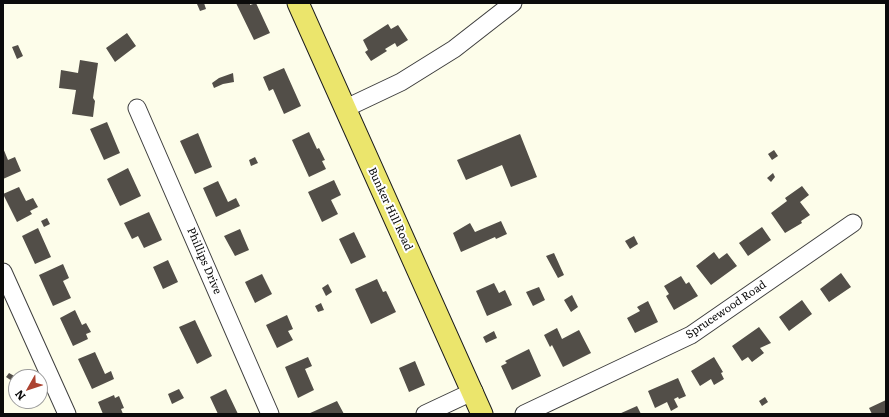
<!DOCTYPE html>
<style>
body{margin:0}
#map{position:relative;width:889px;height:417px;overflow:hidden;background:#fdfdea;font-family:Literata,serif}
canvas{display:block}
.frame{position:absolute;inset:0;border:4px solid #0b0b0b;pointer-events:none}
.north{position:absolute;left:8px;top:369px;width:40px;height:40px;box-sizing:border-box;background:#fff;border:1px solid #9d9d9d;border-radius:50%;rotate:231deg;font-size:11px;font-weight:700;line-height:16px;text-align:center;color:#0b0b0b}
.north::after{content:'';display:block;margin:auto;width:14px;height:18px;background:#ac4331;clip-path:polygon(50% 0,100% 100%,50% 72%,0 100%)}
</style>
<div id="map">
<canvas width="889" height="417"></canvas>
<div class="frame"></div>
<div class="north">N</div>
</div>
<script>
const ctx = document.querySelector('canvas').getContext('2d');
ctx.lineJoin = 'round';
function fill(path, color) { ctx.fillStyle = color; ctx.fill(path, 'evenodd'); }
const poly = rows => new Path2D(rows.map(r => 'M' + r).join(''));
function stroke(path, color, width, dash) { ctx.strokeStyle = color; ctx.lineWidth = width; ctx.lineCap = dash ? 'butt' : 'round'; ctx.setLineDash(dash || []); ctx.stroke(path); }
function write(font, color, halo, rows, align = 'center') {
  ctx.font = font + ' Literata,serif'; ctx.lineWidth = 4; ctx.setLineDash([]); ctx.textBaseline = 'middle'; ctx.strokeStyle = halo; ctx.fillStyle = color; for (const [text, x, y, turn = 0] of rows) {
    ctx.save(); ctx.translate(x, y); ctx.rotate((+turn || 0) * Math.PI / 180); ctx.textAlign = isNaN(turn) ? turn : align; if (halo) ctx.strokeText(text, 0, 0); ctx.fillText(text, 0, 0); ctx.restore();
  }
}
const building = poly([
 [204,3,206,9,200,11,197,4],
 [236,3,250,3,250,5,256,3,270,33,254,40],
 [388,24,391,29,398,25,408,40,397,47,395,43,385,49,387,51,371,61,365,52,368,50,363,40],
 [127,33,136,46,115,62,106,48],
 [18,45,23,56,17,59,12,47],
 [80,60,98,63,93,98,95,101,93,117,72,114,76,90,59,88,61,70,78,73],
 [284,68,301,106,284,114,273,89,269,91,263,77],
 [233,73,234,82,223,84,214,88,212,83,219,78],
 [107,122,120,153,104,160,90,129],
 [309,132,317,149,319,148,325,160,322,161,326,169,309,177,292,140],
 [198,133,212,167,195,174,180,141],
 [520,134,537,177,511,187,502,165,466,180,457,160],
 [3,148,8,160,15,157,21,171,3,179],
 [774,150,778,156,772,160,768,154],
 [255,157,258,163,251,166,249,160],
 [128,168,141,196,120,206,107,179],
 [773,173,775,177,771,182,767,178],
 [334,180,341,195,331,200,338,214,322,222,308,192],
 [218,181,228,202,236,198,240,206,216,217,203,188],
 [802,186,809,195,800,202,810,215,801,221,802,223,785,233,771,213,787,201,785,198],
 [19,187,26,201,33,198,38,207,30,211,32,214,17,222,3,194],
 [149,212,162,240,144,248,138,236,132,239,124,223],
 [47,218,50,224,44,227,41,221],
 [501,221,507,234,496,239,495,237,461,252,453,233,470,223,475,232],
 [762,227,771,240,748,256,739,243],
 [38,228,51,257,35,264,22,236],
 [240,229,249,250,235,256,224,236],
 [354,232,366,257,351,264,339,239],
 [634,236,638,244,630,249,625,241],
 [714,252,719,259,727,253,737,266,711,285,696,266],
 [554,253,564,275,558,278,546,256],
 [168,260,178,282,163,289,153,267],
 [63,264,69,278,63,281,71,298,53,306,39,275],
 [841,273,851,287,829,302,820,289],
 [262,274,272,294,255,303,245,282],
 [681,276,686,284,689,282,698,296,674,310,666,296,669,294,664,286],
 [377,279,383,292,386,291,396,312,371,324,355,289],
 [494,283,499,293,505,290,512,305,487,316,476,291],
 [328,284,332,292,326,296,322,288],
 [539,287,545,300,533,306,526,292],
 [572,295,578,307,571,312,564,300],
 [802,300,812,314,789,331,779,317],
 [648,301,658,322,635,333,627,318,640,311,637,307],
 [321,303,324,310,318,312,315,306],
 [75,310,82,325,86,323,91,332,86,334,88,339,73,346,60,318],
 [287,315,293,329,288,331,293,340,277,348,266,325],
 [195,320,212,356,197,364,179,327],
 [759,327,771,343,760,348,764,353,752,362,748,357,742,361,732,346],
 [557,328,562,339,579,330,591,353,563,367,552,345,550,347,544,335],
 [494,331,497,338,486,343,483,337],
 [529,349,541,376,512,390,501,366,507,363,505,361],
 [95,352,105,374,111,371,114,379,92,389,78,359],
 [308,357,312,366,305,369,314,390,298,398,285,367],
 [714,357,723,372,721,373,724,379,714,385,711,379,700,386,691,371],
 [415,361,425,385,409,392,399,368],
 [9,373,16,377,12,381,6,377],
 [678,378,686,396,679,399,678,397,674,399,678,407,671,411,667,402,655,408,648,391],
 [179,389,184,398,172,404,168,394],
 [226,389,238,414,218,414,210,397],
 [114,395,115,398,119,396,124,408,121,409,123,414,103,414,98,402],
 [765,397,768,402,762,406,759,401],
 [886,400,886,414,872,414,869,408],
 [337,401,344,414,308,414],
 [637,406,641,414,619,414]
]);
const minor = poly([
 [137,108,270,414],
 [344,109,401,82,454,49,513,3],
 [3,272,67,414],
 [425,414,474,391],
 [524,414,691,335,853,223]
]);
const major = poly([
 [298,3,482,414]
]);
const streetNames = [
 ["Bunker Hill Road",390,209,65],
 ["Phillips Drive",204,261,67],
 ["Sprucewood Road",726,310,-34]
];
fill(building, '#524e48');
stroke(minor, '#3e3e3e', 19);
stroke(major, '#1c1c1c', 23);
stroke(minor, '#fff', 17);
stroke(major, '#ebe56c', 21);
write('11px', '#0b0b0b', '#fff', streetNames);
</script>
